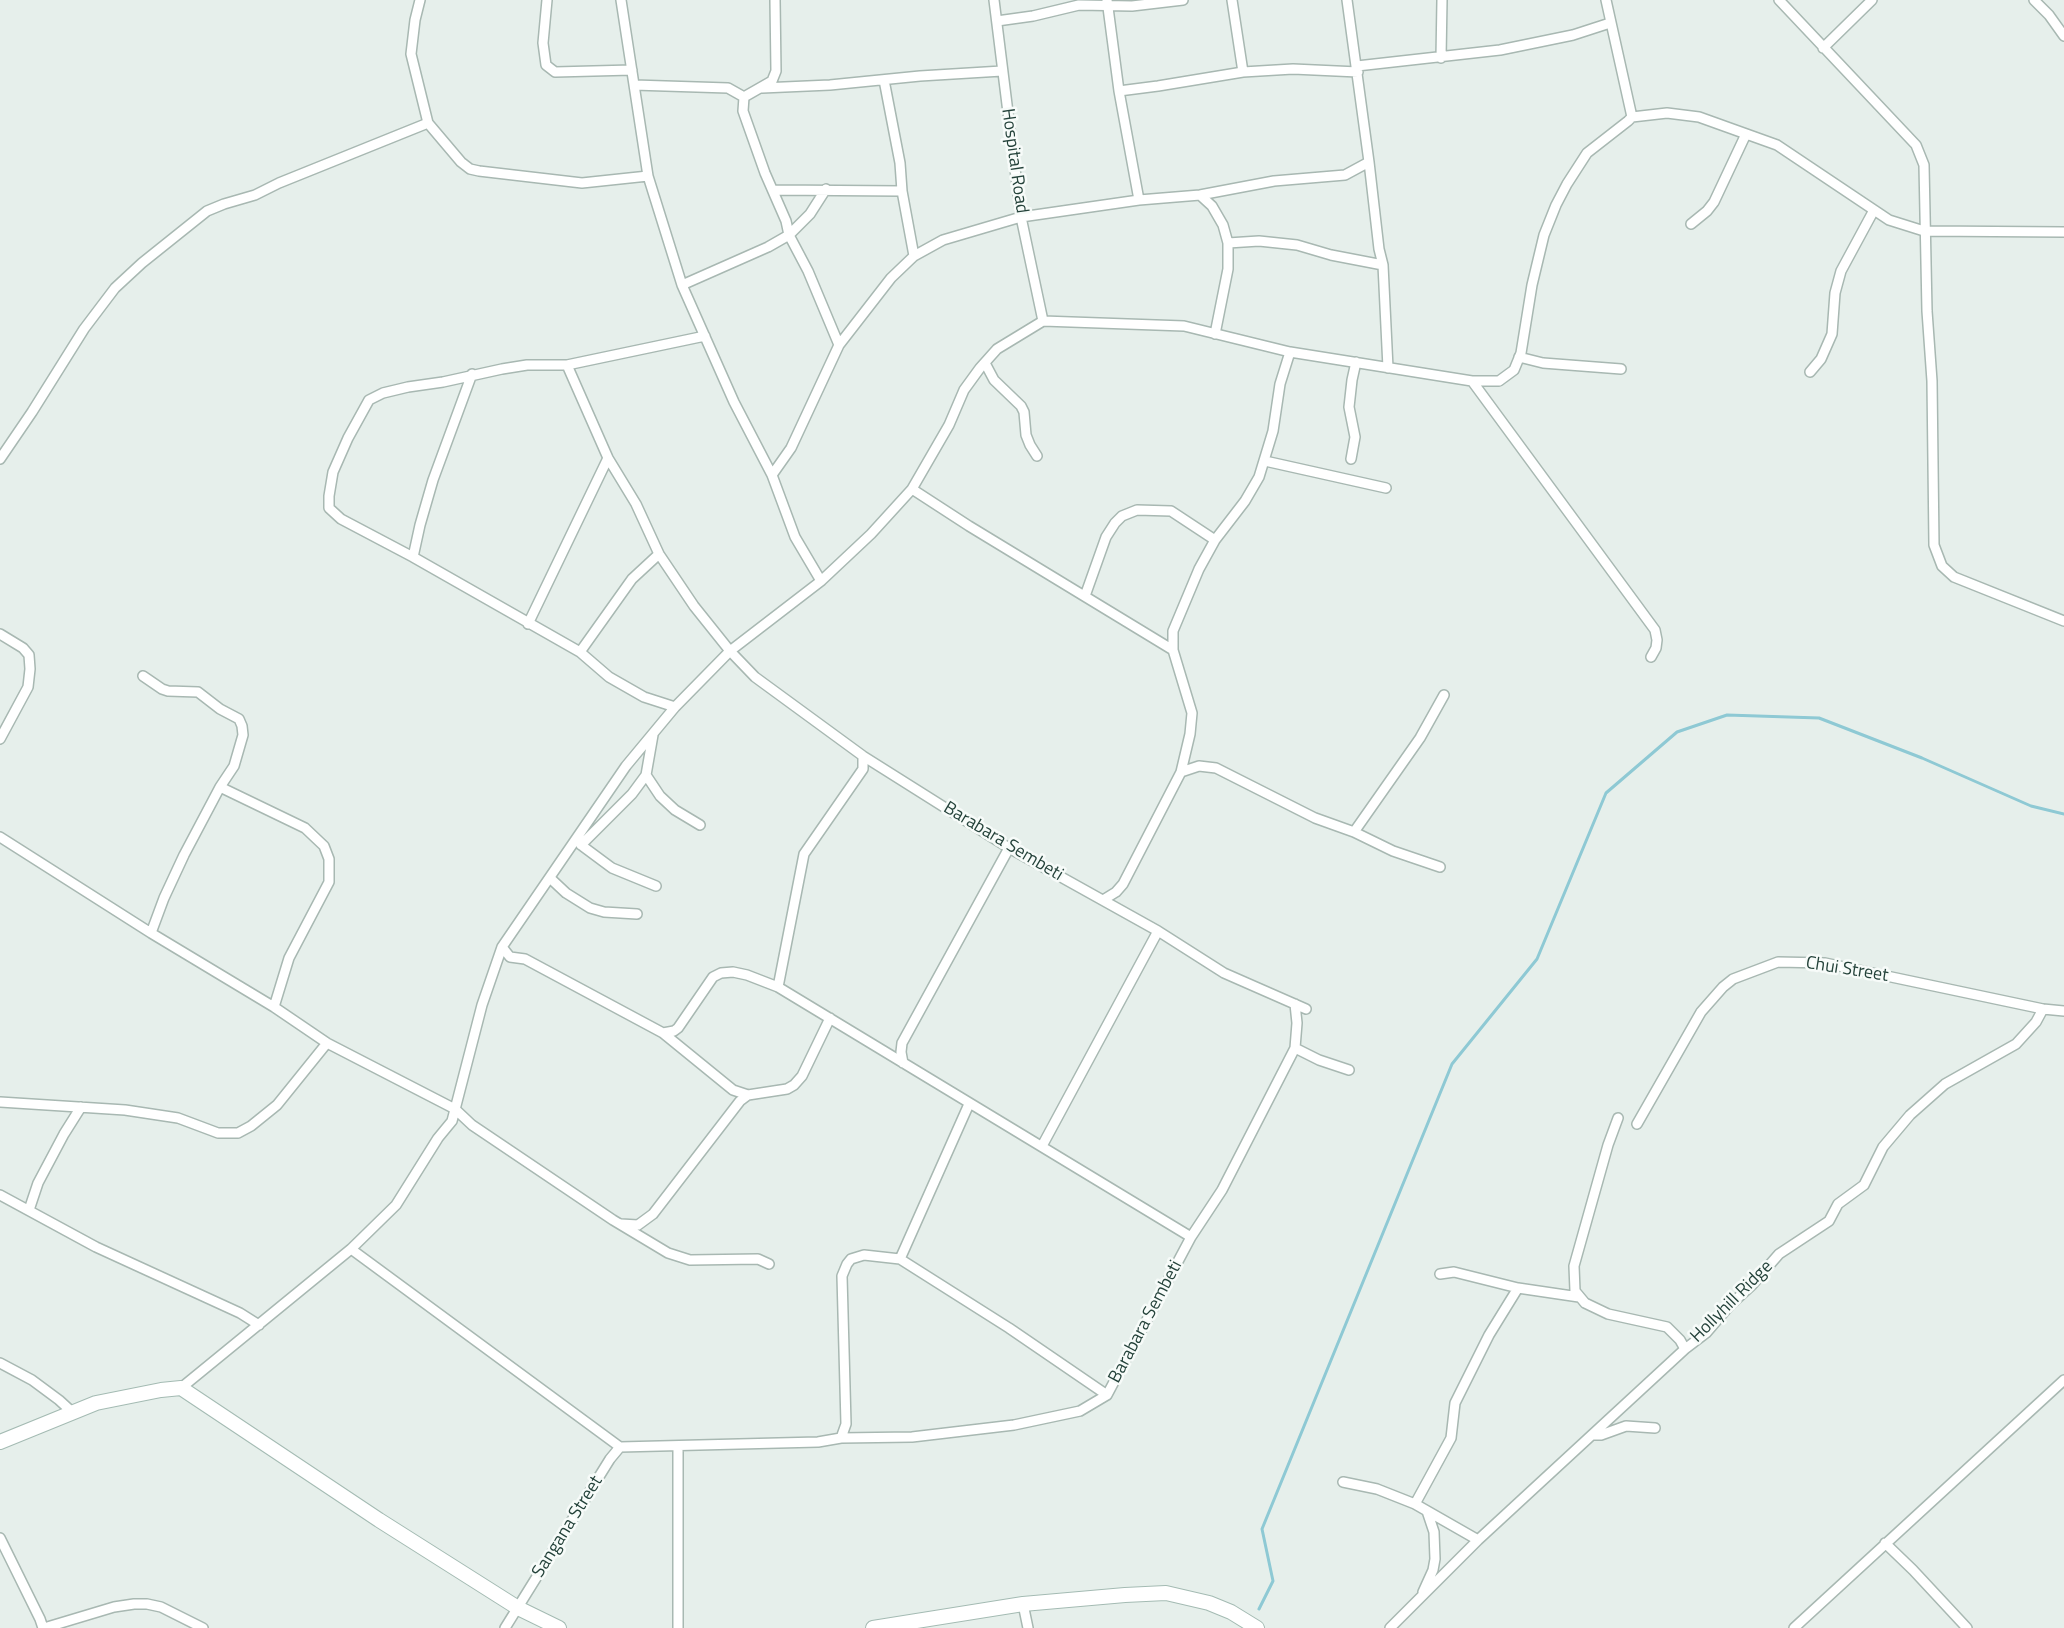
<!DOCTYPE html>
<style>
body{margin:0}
canvas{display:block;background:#e6efeb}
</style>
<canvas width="2064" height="1628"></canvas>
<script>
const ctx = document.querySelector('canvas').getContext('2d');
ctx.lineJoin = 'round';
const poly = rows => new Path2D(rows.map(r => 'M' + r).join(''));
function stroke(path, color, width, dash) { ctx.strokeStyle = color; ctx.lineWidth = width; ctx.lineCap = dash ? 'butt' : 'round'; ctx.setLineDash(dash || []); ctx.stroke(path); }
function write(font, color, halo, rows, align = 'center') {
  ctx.font = font + ' "Titillium Web",sans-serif'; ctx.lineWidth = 5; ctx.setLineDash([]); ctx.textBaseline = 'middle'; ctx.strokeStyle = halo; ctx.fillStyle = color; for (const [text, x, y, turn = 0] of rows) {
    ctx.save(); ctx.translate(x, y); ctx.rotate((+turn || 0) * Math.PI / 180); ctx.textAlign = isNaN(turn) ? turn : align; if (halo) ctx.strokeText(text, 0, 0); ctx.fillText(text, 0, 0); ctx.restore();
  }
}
const stream = poly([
 [1259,1609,1273,1581,1262,1529,1452,1064,1537,959,1606,793,1677,732,1727,715,1819,718,1922,758,2031,806,2064,814]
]);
const street = poly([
 [420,0,415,20,411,54,428,123,461,162,470,169,479,171,582,183,648,176],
 [547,0,543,43,546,65,555,72,632,70],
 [621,0,648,176,682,285,734,402,772,475,795,537,821,581],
 [775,0,776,71,772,81,744,97,743,111,765,173,786,221,789,235,808,271,839,345],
 [994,0,1021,217,1043,321],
 [1107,0,1119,91,1139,200],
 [1232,0,1243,72],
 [1347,0,1369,162,1379,249,1383,265,1388,368],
 [1606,0,1632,117],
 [1779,0,1916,145,1924,165,1927,311,1932,381,1934,545,1942,566,1954,577,2064,621],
 [2034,0,2049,15,2064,36],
 [997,21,1033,16,1079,5,1132,6,1183,0],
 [1823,48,1872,0],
 [1441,58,1442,0],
 [1357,66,1500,50,1573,35,1610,23],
 [884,80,900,163,902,191,914,256],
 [634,85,728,88,744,97],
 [762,88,830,85,920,76,1002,71],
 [1119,91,1158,86,1243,72,1293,69,1358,72],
 [773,190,902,191],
 [1200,195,1212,206,1223,225,1228,243,1228,269,1215,334],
 [1691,224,1707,211,1714,202,1746,134],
 [1228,243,1259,241,1297,245,1331,255,1383,265],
 [682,285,768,247,789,235,810,214,826,189],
 [1519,357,1543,363,1621,369],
 [985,363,994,380,1021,406,1024,412,1026,435,1030,445,1037,456],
 [567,365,608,458,636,504,659,554,694,606,730,651,755,677,863,756,1009,848,1158,931,1224,973,1306,1009],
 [1810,372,1821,359,1832,334,1835,293,1841,271,1874,210],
 [1472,381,1655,630,1657,640,1656,648,1651,657],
 [0,459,32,412,84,329,115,288,142,263,207,211,224,204,255,195,279,183,428,123],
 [1351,459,1355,437,1349,407,1352,380,1356,362],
 [1265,461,1386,488],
 [772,475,791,448,839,345,891,278,914,256,943,240,1021,217,1139,200,1200,195,1274,181,1345,175,1369,162],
 [912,489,969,526,1173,650],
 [413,557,420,525,433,480,472,374],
 [1085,596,1106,537,1115,523,1122,516,1137,510,1171,511,1215,540],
 [528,624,608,458],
 [0,634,23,648,29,655,30,669,28,687,0,739],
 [580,652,632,579,659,554],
 [143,676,162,689,168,691,198,692,220,709,239,719,242,726,243,735,234,766,220,787,184,855,164,898,151,933],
 [675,707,644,697,609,677,580,652,413,557,341,519,329,508,329,496,333,472,348,438,369,400,383,393,408,387,443,382,502,369,527,365,567,365,705,336],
 [653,735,646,775,660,796,675,810,700,825],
 [1181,772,1199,766,1216,768,1315,818,1354,832,1393,851,1440,867],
 [220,787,305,828,324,846,329,859,329,882,289,958,274,1007],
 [1354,832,1420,738,1444,695],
 [0,837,151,933,274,1007,327,1043,455,1109,472,1125,613,1220,668,1253,690,1260,758,1259,769,1264],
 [579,841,581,845,612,868,656,886],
 [581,845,632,794,646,775],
 [550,878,566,893,590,908,604,912,637,914],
 [1103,900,1116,892,1123,884,1181,772,1190,734,1192,713,1173,650,1173,631,1199,569,1215,540,1245,501,1259,477,1273,431,1280,384,1290,352],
 [502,947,510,957,525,959,663,1033,674,1031,678,1028,713,977,721,973,733,972,747,975,778,987,1191,1237],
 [778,987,804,854,863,769,863,756],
 [663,1033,733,1090,748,1095],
 [1295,1048,1319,1060,1349,1070],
 [903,1063,901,1052,902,1043,1009,848],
 [0,1102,125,1110,178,1118,218,1133,238,1133,251,1126,277,1105,327,1043],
 [1618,1118,1608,1145,1574,1266,1575,1291,1585,1303,1608,1314,1667,1327,1680,1340,1685,1349],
 [1637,1124,1701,1012,1723,987,1733,979,1778,962,1825,963,2043,1009,2064,1011],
 [1042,1146,1158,931],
 [0,1195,96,1247,240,1313,259,1325],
 [29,1210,38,1183,64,1134,81,1107],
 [621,1224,638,1225,653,1214,740,1101,748,1095,787,1089,794,1085,802,1076,830,1018],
 [351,1249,620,1447,818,1442,841,1438,846,1424,842,1276,847,1264,851,1259,864,1255,900,1259,1009,1328,1107,1395],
 [900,1259,969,1104],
 [1440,1274,1454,1272,1518,1288,1579,1297],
 [0,1363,32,1380,59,1400,71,1411],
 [181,1388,351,1249,396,1205,438,1138,452,1121,482,1005,502,947,626,766,675,707,730,651,821,581,871,534,912,489,949,425,964,390,980,368,997,349,1043,321,1184,326,1290,352,1472,381,1499,381,1514,370,1521,353,1532,285,1544,235,1556,205,1567,184,1587,153,1628,121,1632,117,1667,113,1699,117,1777,145,1889,220,1924,231,2064,232],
 [1592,1435,1601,1435,1626,1426,1655,1428],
 [841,1438,912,1437,1014,1425,1080,1411,1107,1395,1191,1237,1222,1190,1295,1048,1297,1023,1295,1004],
 [1343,1482,1377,1489,1415,1504,1478,1540],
 [1415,1504,1451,1438,1455,1403,1489,1335,1518,1288],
 [0,1538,40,1619,43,1628],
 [1885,1543,1913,1570,1967,1628],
 [1423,1592,1433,1570,1435,1559,1434,1532,1427,1511],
 [1023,1604,1028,1628],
 [44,1628,114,1607,134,1604,147,1604,161,1607,203,1628],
 [505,1628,610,1459,620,1447],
 [678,1628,678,1446],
 [1390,1628,1478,1540,1685,1349,1706,1333,1730,1305,1752,1285,1779,1254,1829,1221,1838,1204,1864,1185,1883,1147,1910,1115,1945,1084,2016,1044,2036,1022,2043,1009],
 [1794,1628,2064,1380]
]);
const secondary = poly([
 [0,1442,96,1403,161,1390,181,1388,379,1520,518,1608,559,1628],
 [873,1628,1023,1604,1125,1595,1166,1593,1209,1603,1231,1612,1257,1628]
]);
const streetNames = [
 ["Hospital Road",1014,161,82],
 ["Barabara Sembeti",1003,842,31],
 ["Chui Street",1847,970,9],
 ["Hollyhill Ridge",1732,1302,-45],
 ["Barabara Sembeti",1146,1322,-62],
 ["Sangana Street",568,1527,-58]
];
stroke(stream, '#8ec9d4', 3);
stroke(street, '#a8b8b2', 12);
stroke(secondary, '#a4bbb3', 16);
stroke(street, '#fff', 9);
stroke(secondary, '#fff', 14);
write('18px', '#24423a', '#f7fbf9', streetNames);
</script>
